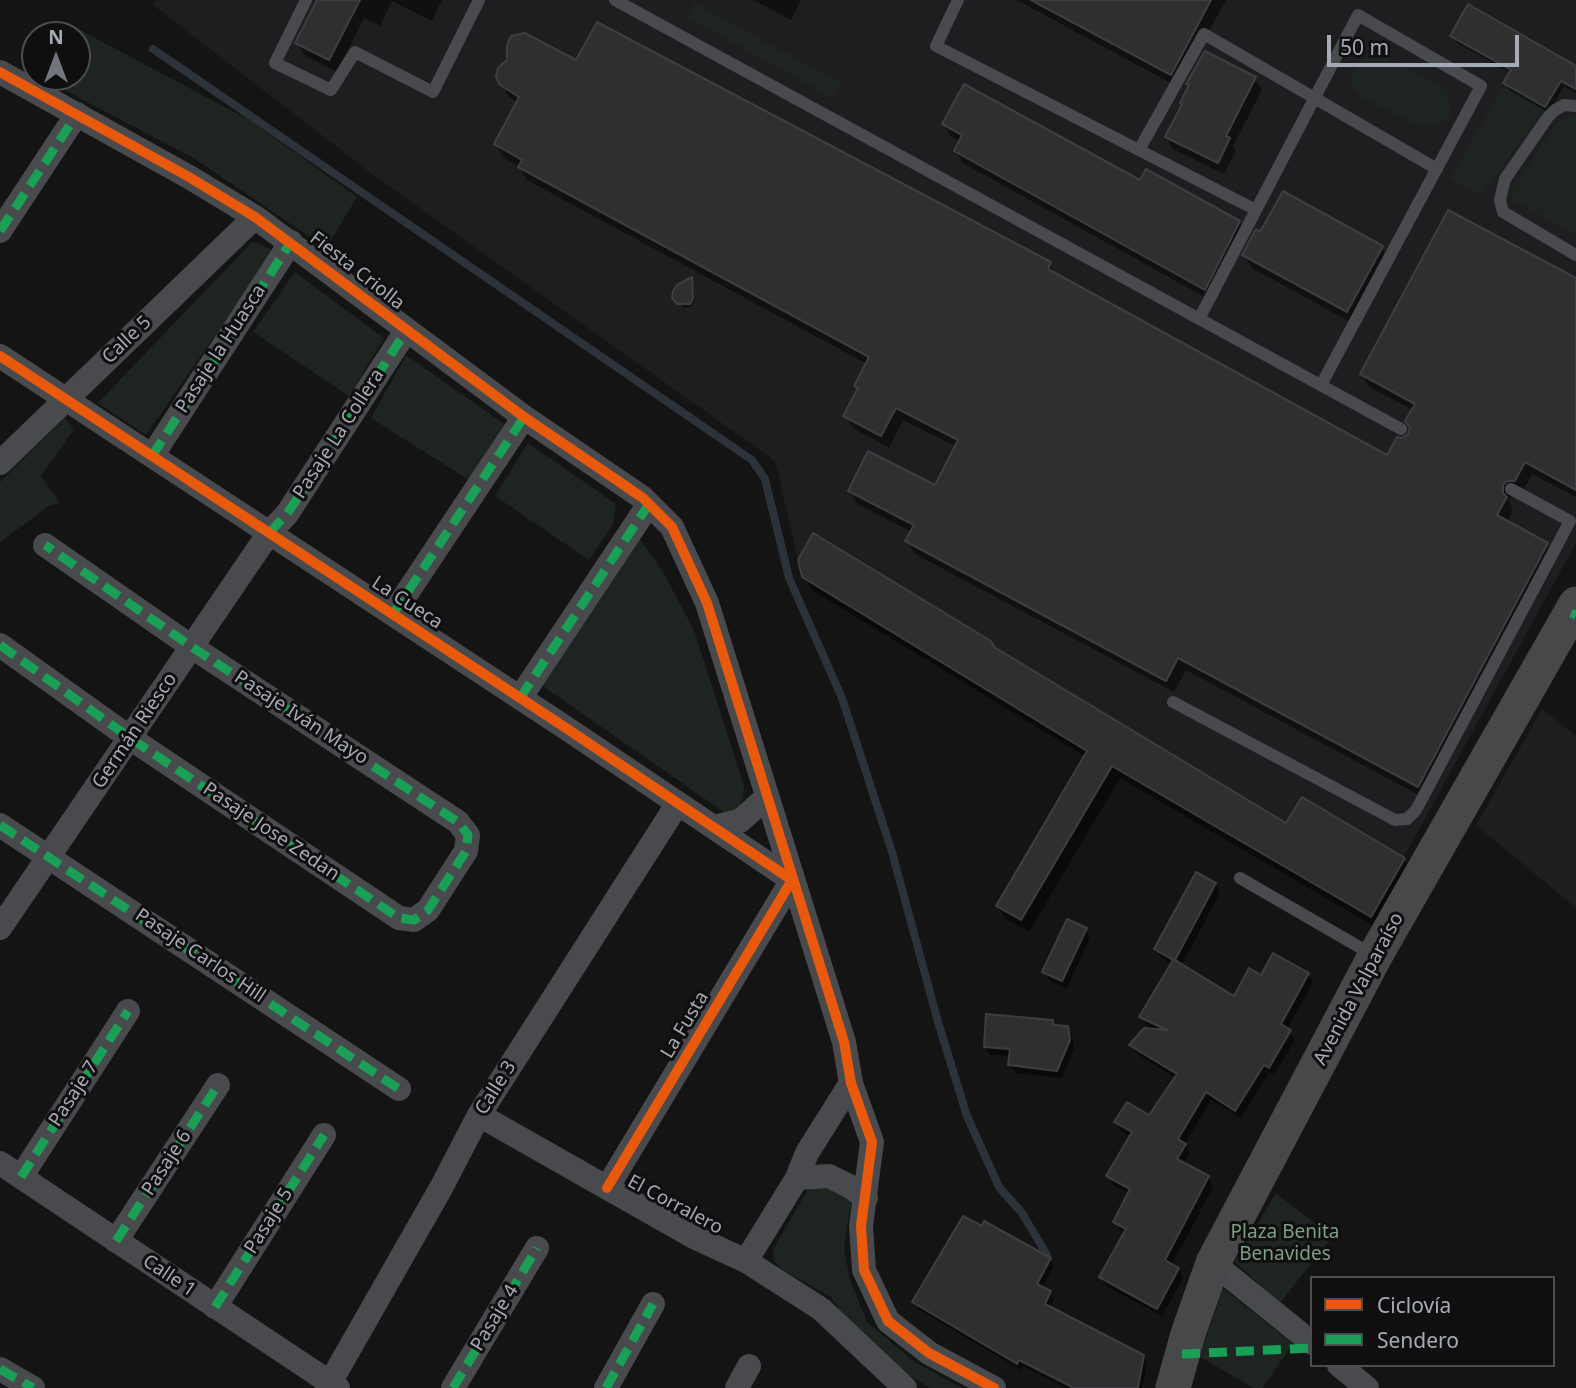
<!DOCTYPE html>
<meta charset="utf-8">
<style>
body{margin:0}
#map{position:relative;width:1576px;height:1388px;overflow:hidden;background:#141415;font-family:"Noto Sans",sans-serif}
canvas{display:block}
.legend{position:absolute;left:1310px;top:1276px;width:245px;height:91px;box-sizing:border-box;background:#0f0f10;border:2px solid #4b4d52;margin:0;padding:9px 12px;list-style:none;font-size:21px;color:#a6aab5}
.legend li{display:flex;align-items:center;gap:14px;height:35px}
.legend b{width:35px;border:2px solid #4b4d52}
.north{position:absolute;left:21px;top:21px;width:70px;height:70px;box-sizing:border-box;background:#0f0f10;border:2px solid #4b4d52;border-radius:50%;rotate:0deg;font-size:19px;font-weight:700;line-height:28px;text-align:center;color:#a6aab5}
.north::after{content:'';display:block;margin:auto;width:24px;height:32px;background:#73767d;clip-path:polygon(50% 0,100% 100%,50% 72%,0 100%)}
.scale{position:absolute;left:1327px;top:35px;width:192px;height:32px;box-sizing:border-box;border:4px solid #a6aab5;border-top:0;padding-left:9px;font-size:21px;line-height:24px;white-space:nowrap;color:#a6aab5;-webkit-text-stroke:5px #0f0f10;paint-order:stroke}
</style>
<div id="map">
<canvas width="1576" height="1388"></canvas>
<ul class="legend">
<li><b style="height:9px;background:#e8590c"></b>Ciclovía</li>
<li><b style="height:9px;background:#1a9f57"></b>Sendero</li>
</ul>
<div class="north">N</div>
<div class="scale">50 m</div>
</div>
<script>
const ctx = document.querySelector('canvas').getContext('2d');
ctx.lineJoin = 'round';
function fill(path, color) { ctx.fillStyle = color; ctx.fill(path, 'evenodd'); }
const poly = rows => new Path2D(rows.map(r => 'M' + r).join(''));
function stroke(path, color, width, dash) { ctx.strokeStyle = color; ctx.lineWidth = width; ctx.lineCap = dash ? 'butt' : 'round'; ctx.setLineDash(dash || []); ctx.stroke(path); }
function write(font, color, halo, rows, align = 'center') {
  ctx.font = font + ' "Noto Sans",sans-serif'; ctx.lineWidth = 6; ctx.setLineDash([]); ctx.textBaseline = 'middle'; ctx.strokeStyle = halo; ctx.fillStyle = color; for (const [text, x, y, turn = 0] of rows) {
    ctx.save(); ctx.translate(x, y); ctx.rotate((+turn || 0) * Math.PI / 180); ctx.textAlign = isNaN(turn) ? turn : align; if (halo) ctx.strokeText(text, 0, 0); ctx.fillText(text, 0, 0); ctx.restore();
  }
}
const built = poly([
 [156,0,1576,0,1576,543,1371,917,802,577,775,461,372,174,153,5],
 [1542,709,1576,736,1576,908,1476,825]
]);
const green = poly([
 [694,3,841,83,834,99,687,17],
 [67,23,251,121,357,197,326,248,195,159,40,77,77,77,77,35,61,35],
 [1374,50,1448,91,1450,117,1437,126,1420,126,1362,98,1354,87,1350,76,1360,61],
 [1505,85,1545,107,1482,195,1450,178],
 [1576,115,1576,235,1514,201,1510,192,1558,122],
 [253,241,274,251,146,435,98,403],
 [295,272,384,338,349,396,253,332],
 [406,355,504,424,469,480,371,418],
 [65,418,74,429,41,476,60,503,50,505,0,542,0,482],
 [528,443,616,504,613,524,589,560,495,496],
 [638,536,663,572,694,630,744,786,743,798,738,811,725,813,540,684],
 [829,1186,852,1196,844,1248,850,1280,867,1322,913,1361,962,1388,931,1388,907,1374,853,1329,831,1297,781,1269,774,1260,773,1250,808,1189],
 [1276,1193,1332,1237,1280,1303,1235,1262],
 [1223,1288,1293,1344,1262,1388,1254,1388,1200,1357]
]);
const shadow = poly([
 [319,0,442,0,432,21,392,1,380,26,364,18,337,72,305,56,297,43],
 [753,0,801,0,791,20],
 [1017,0,1226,0,1178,87],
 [1452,36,1576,67,1576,93,1564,86,1549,113,1509,90,1505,83,1511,73,1456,42],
 [1205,53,1255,79,1262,90,1233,146,1236,151,1224,174,1173,149,1167,137,1190,87,1188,84],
 [577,63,1050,264,1056,275,1388,457,1402,439,1410,435,1413,410,1369,387,1362,374,1576,280,1576,497,1532,474,1522,493,1514,494,1509,499,1513,511,1507,522,1547,544,1554,557,1426,799,1186,670,1174,692,915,554,907,541,912,532,857,504,850,491,935,488,957,447,903,420,889,448,853,428,845,416,859,390,856,386,867,364,527,180,519,166,503,157,496,144,518,103,509,97,502,84],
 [944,124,1140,182,1239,222,1247,235,1212,301,963,163,956,151,961,142,951,137],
 [1284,194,1382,248,1390,261,1354,324,1252,268,1244,255,1261,234],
 [692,280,695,300,691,307,684,308,676,300],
 [804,576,993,648,1286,826,1404,860,1412,873,1379,929,1120,778,1029,932,1005,919,998,906,1086,757,812,590],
 [1215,884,1220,893,1181,966,1235,999,1262,977,1308,974,1313,983,1287,1029,1295,1040,1274,1075,1269,1072,1241,1118,1211,1100,1185,1144,1190,1154,1183,1165,1208,1178,1213,1187,1171,1266,1178,1269,1183,1278,1162,1316,1106,1286,1101,1277,1125,1233,1120,1230,1115,1222,1130,1194,1113,1185,1108,1176,1131,1137,1121,1131,1116,1122,1150,1117,1176,1078,1137,1054,1132,1045,1156,1031,1147,1026,1142,1017,1173,964,1161,958,1156,949],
 [1085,930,1090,938,1067,989,1049,980,1044,972],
 [1052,1022,1055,1027,1067,1028,1072,1037,1074,1049,1062,1078,1015,1073,1010,1065,1011,1056,990,1055,985,1046],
 [1050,1259,1054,1266,1042,1288,1050,1293,1054,1300,1050,1308,1143,1357,1147,1364,1142,1388,1066,1388,1023,1366,1021,1370,918,1309,914,1302]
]);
const stream = poly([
 [153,49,752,460,765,479,789,578,842,698,892,852,938,1022,967,1116,999,1187,1022,1213,1047,1255,1044,1263]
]);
const building = poly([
 [317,0,360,0,329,60,295,43,317,0],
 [1031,0,1211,0,1171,75,1031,0],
 [1468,4,1576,66,1576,89,1561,81,1545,107,1503,83,1511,70,1450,36,1468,4],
 [597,22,1051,262,1048,269,1387,455,1397,437,1402,438,1408,434,1410,428,1405,421,1415,404,1360,374,1448,210,1576,278,1576,490,1525,462,1515,481,1507,481,1503,485,1503,493,1507,497,1497,515,1548,543,1418,787,1178,658,1166,681,905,541,914,525,848,491,868,451,935,485,958,440,896,408,881,436,843,416,858,388,854,386,869,357,518,167,522,160,494,144,519,97,500,85,496,77,498,68,507,60,507,45,511,36,525,33,576,60,597,22],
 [1205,51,1256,77,1226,136,1230,138,1218,163,1165,137,1182,104,1180,103,1189,85,1186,84,1205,51],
 [964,84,1140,180,1146,169,1240,221,1205,290,954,151,962,135,942,124,964,84],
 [1283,191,1383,246,1347,312,1242,255,1256,229,1260,232,1283,191],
 [692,277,693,299,690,304,677,304,672,298,673,291,677,285,692,277],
 [813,533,991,641,994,647,1286,823,1302,797,1405,858,1371,917,1112,766,1021,920,996,906,1087,751,802,577,798,560,813,533],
 [1196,872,1216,883,1175,960,1234,996,1249,968,1261,975,1273,953,1309,973,1281,1024,1291,1030,1269,1068,1264,1065,1235,1111,1206,1092,1178,1139,1186,1144,1177,1159,1209,1176,1165,1260,1179,1268,1157,1309,1099,1277,1126,1229,1113,1222,1130,1189,1106,1176,1132,1132,1114,1122,1127,1102,1149,1115,1177,1074,1129,1045,1144,1028,1167,1030,1139,1017,1173,960,1154,949,1196,872],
 [1067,919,1087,928,1062,981,1042,972,1067,919],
 [986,1014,1053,1020,1053,1025,1068,1026,1070,1040,1057,1071,1008,1065,1010,1049,984,1047,986,1014],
 [963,1216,982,1226,984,1221,1051,1258,1037,1284,1051,1291,1045,1304,1144,1355,1138,1388,1074,1388,1019,1360,1017,1364,912,1302,963,1216]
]);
const lane = poly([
 [306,0,275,63,331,90,355,52,433,92,479,0],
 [615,0,1401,429],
 [958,0,936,46,1256,210],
 [1576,106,1564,105,1555,110,1548,117,1505,179,1500,200,1503,212,1576,255],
 [1139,150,1204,34,1437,169],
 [1199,319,1358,15,1481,86,1321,385],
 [1173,702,1395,820,1407,819,1416,810,1570,521,1511,489],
 [1240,878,1373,955]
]);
const street = poly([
 [0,72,189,177,255,217,524,417,643,498,672,527,707,603,844,1042,851,1083,872,1142,861,1226,864,1270,888,1321,929,1353,994,1388],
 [0,231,77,114],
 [0,356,566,728,792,880,607,1188],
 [152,456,291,242],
 [0,463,255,217],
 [393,614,524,417],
 [0,645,130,738,399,918,414,920,428,910,466,851,468,835,458,822,192,647,45,545],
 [520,698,649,504],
 [0,825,399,1089],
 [713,827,740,821,767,797],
 [0,928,269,533,287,514,406,331],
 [479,1115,694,1237,746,1261,821,1309,905,1388],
 [0,1163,338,1388],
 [21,1177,128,1011],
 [797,1178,829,1176,851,1187,866,1198],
 [116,1241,218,1085],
 [746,1261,797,1178,807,1153,851,1083],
 [1213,1263,1312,1343],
 [215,1307,324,1135],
 [1339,1365,1367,1388],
 [0,1369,33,1388],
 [327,1388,441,1188,479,1115,678,803],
 [453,1388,537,1248],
 [606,1388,653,1304],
 [737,1388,749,1366]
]);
const secondary = poly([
 [1173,1388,1188,1334,1213,1263,1375,956,1576,604]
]);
const quiet = poly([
 [0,231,77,114],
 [152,456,291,242],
 [269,533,287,514,406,331],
 [1571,613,1576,615],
 [393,614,524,417],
 [0,645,130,738,399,918,414,920,428,910,466,851,468,835,458,822,192,647,45,545],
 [520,698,649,504],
 [0,825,399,1089],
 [21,1177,128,1011],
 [116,1241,218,1085],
 [215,1307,324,1135],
 [1182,1354,1312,1348],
 [0,1369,33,1388],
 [453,1388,537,1248],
 [606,1388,653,1304]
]);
const cycleway = poly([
 [0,72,189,177,255,217,524,417,643,498,672,527,707,603,844,1042,851,1083,872,1142,861,1226,864,1270,888,1321,929,1353,994,1388],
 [0,356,566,728,792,880,607,1188]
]);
const streetNames = [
 ["Fiesta Criolla",357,271,38],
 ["Calle 5",127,340,-44],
 ["Pasaje la Huasca",221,349,-57],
 ["Pasaje La Collera",339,434,-57],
 ["La Cueca",407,603,33],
 ["Pasaje Iván Mayo",301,718,33],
 ["Germán Riesco",135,731,-56],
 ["Pasaje Jose Zedan",271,832,34],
 ["Pasaje Carlos Hill",200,956,34],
 ["Avenida Valparaíso",1359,989,-62],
 ["La Fusta",685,1025,-59],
 ["Calle 3",496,1088,-58],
 ["Pasaje 7",74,1094,-57],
 ["Pasaje 6",167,1163,-57],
 ["El Corralero",675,1205,28],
 ["Pasaje 5",269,1221,-58],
 ["Calle 1",169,1276,34],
 ["Pasaje 4",495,1318,-59]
];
const parkNames = [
 ["Plaza Benita",1285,1233],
 ["Benavides",1285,1255]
];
fill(built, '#1e1e20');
fill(green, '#1e2520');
fill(shadow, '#0007');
stroke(stream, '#2c3239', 8);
fill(building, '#2f2f30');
stroke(building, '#3d3e41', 2);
stroke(lane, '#494a4d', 12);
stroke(street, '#494a4d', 24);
stroke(secondary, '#48484b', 35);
stroke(quiet, '#1a9f57', 9, [18, 9]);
stroke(cycleway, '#e8590c', 10);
write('19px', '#a6aab5', '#0f0f10', streetNames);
write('19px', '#7f9f83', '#0f0f10', parkNames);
</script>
